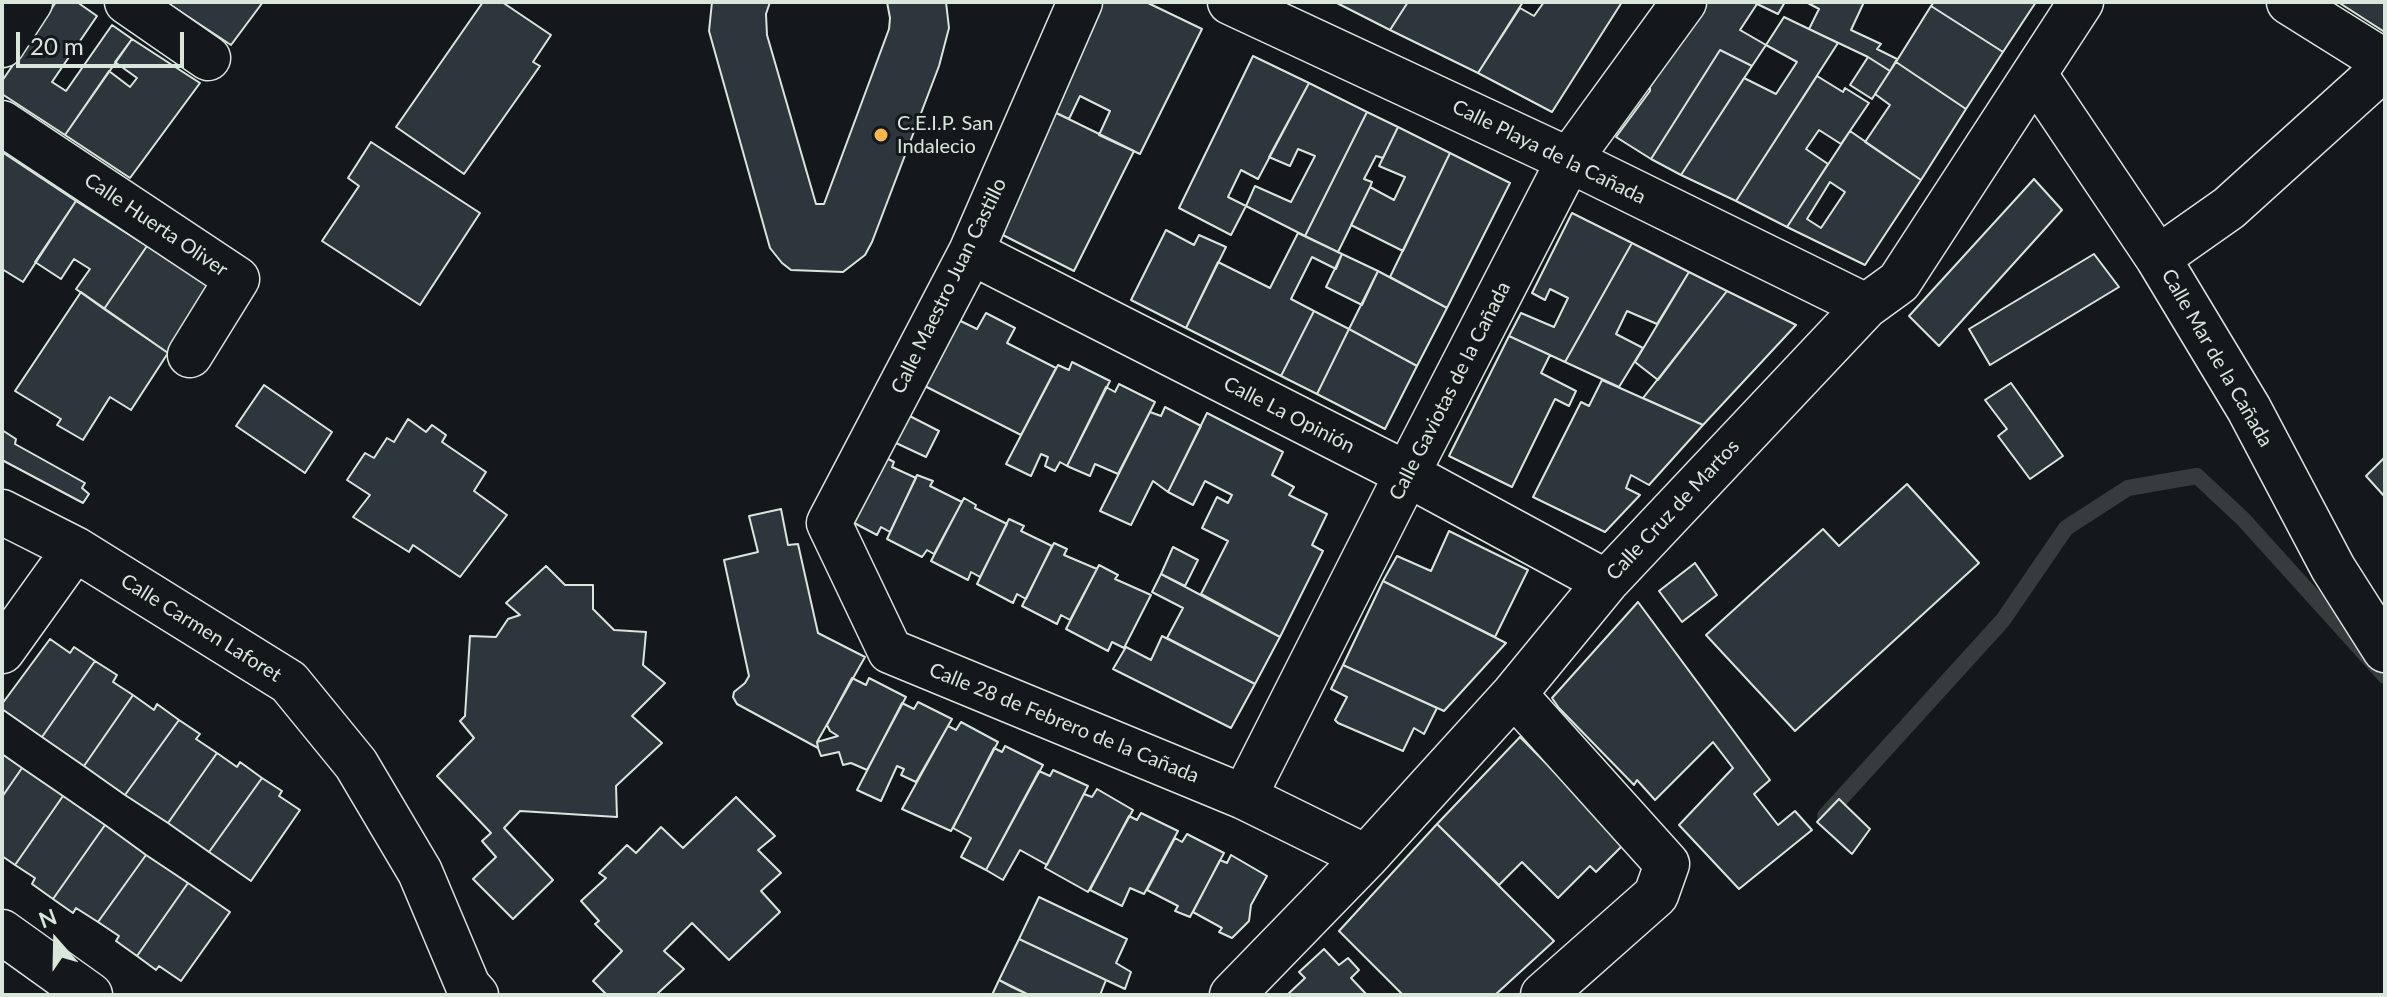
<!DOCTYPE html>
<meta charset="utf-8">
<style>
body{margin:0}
#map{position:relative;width:2387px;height:997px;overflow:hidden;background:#14181c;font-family:Lato,sans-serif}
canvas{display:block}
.frame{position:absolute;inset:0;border:4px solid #d8e6dc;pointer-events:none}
.north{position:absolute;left:16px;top:901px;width:80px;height:80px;-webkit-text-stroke:6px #14181c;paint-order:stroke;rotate:340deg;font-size:22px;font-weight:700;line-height:32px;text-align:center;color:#d8e6dc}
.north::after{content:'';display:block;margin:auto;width:28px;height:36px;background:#d8e6dc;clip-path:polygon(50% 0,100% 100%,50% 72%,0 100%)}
.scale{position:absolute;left:16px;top:32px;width:168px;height:36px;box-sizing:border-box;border:4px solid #d8e6dc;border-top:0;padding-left:10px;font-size:24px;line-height:28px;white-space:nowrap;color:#d8e6dc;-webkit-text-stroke:6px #14181c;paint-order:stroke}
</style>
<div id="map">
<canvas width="2387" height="997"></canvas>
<div class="frame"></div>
<div class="north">N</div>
<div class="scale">20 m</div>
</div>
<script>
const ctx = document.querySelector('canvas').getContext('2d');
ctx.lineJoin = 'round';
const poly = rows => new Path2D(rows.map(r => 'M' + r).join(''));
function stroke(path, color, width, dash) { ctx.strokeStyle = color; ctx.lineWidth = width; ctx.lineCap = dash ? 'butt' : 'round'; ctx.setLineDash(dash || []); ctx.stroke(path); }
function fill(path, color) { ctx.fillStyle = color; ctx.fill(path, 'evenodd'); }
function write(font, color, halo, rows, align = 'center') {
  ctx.font = font + ' Lato,sans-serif'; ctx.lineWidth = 6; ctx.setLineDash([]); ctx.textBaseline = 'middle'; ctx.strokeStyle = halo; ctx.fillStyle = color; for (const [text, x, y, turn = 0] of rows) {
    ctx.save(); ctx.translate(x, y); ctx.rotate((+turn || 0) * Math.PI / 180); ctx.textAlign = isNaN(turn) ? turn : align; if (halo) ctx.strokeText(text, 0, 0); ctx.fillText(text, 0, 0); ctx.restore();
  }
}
const stream = poly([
 [1825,816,2003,620,2066,528,2128,488,2197,476,2243,519,2385,676]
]);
const building = poly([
 [56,2,77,2,97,16,52,82,66,91,112,25,132,39,65,135,2,94,2,81,56,2],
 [166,2,263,2,231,45,166,2],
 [483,2,502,2,551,35,533,62,540,66,464,174,396,127,483,2],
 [712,2,770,2,766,14,767,35,816,204,824,204,889,29,890,18,887,2,946,2,949,28,939,66,872,242,865,255,843,272,791,270,782,263,770,248,709,31,712,2],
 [1096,2,1146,2,1202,29,1140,154,1099,135,1110,111,1080,96,1069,119,1044,107,1096,2],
 [1335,2,1408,2,1390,30,1335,2],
 [1408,2,1523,2,1478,73,1390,30,1408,2],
 [1544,2,1622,2,1552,112,1478,73,1520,8,1534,16,1544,2],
 [1703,2,1753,2,1757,4,1740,30,1766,45,1752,66,1720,50,1651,159,1616,137,1650,91,1650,87,1703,2],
 [1753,2,1785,2,1778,14,1753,2],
 [1806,2,1864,2,1851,30,1881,44,1877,49,1897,59,1890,71,1868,57,1809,29,1819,9,1806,2],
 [1934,2,2036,2,2003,52,1931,6,1934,2],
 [2338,2,2385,2,2385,32,2383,31,2338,2],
 [1931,6,2003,52,1966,109,1896,62,1931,6],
 [1784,17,1838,43,1736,201,1681,175,1744,78,1776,94,1797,62,1766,45,1784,17],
 [132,39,200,83,130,178,65,135,109,71,130,87,137,78,115,62,132,39],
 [1720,50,1752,66,1681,175,1651,159,1720,50],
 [1253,56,1309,83,1258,179,1241,170,1228,197,1246,206,1231,235,1179,208,1253,56],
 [1868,57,1890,71,1872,99,1850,85,1868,57],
 [1896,62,1966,109,1921,180,1865,142,1890,105,1875,94,1896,62],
 [1817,76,1843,92,1845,88,1869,103,1841,144,1819,130,1806,149,1828,164,1787,227,1736,201,1817,76],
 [1309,83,1367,112,1305,236,1246,206,1255,186,1291,202,1315,156,1298,149,1290,166,1269,157,1309,83],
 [1044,107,1134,151,1074,271,985,226,1044,107],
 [1367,112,1398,127,1383,158,1376,156,1364,179,1372,182,1370,187,1338,252,1305,236,1367,112],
 [1398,127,1450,153,1403,251,1351,225,1370,187,1394,200,1405,177,1379,166,1398,127],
 [1850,131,1921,180,1865,265,1787,227,1850,131],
 [1830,182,1845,192,1821,228,1807,219,1830,182],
 [371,142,480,213,420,305,322,241,359,186,348,178,371,142],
 [2,152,76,201,23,282,2,269,2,152],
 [1450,153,1510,183,1447,308,1390,277,1450,153],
 [2034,179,2062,210,1939,346,1909,316,2034,179],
 [76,201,147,246,104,309,76,289,90,269,74,259,61,279,35,262,76,201],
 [1572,213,1632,243,1565,362,1509,336,1521,313,1554,327,1568,298,1550,289,1545,300,1532,293,1572,213],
 [1166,230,1194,245,1199,235,1226,247,1186,328,1131,300,1166,230],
 [1298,233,1342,254,1336,269,1312,257,1291,299,1314,311,1281,376,1186,328,1218,262,1270,288,1298,233],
 [1632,243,1689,272,1657,324,1627,311,1616,334,1643,348,1619,387,1565,362,1632,243],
 [147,246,211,287,168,353,104,309,147,246],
 [1342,254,1378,271,1362,305,1326,287,1342,254],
 [2094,254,2119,287,1990,365,1969,329,2094,254],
 [1378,271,1447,308,1417,366,1349,329,1378,271],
 [1689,272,1727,291,1658,380,1635,362,1689,272],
 [1727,291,1796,325,1703,425,1643,398,1727,291],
 [81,292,168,353,131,410,110,397,83,440,57,425,61,419,15,391,81,292],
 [1314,311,1349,329,1317,394,1281,376,1314,311],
 [942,312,977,329,986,313,1015,328,1007,343,1056,368,1021,435,909,378,942,312],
 [1349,329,1417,366,1385,429,1317,394,1349,329],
 [1509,336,1550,355,1541,373,1576,391,1569,406,1555,399,1512,487,1449,456,1509,336],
 [1072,362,1110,381,1067,466,1060,462,1055,471,1045,466,1048,457,1041,454,1031,476,1006,464,1058,365,1069,370,1072,362],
 [1602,380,1703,425,1649,485,1631,475,1626,488,1640,495,1605,532,1533,497,1581,402,1589,406,1602,380],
 [2011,383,2063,456,2030,479,1998,436,2007,429,1985,400,2011,383],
 [1119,384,1155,402,1118,474,1095,464,1090,476,1067,466,1106,387,1115,392,1119,384],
 [264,385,332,432,305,473,236,426,264,385],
 [1165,407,1201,426,1168,492,1153,481,1131,525,1100,511,1150,412,1161,416,1165,407],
 [894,408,939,431,926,457,881,436,894,408],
 [1207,413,1283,452,1272,475,1294,487,1289,495,1327,514,1312,545,1323,551,1280,637,1201,594,1228,541,1202,528,1217,497,1228,503,1232,495,1205,481,1193,505,1168,492,1207,413],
 [408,419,426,432,432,425,446,435,442,442,486,472,474,491,507,515,460,577,413,545,409,552,353,517,370,495,347,480,365,453,374,458,387,438,394,442,408,419],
 [2,430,16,439,15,444,85,483,82,488,89,494,83,503,2,460,2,430],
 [873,451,894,462,892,467,916,478,890,532,881,527,877,535,841,516,873,451],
 [2385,457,2385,497,2366,476,2385,457],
 [917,475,933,481,930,486,962,502,934,554,927,550,922,557,887,539,917,475],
 [1907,484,1979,563,1795,731,1706,635,1823,529,1839,546,1907,484],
 [964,498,976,505,975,508,1007,524,980,577,971,572,968,580,931,561,964,498],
 [781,509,788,545,798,544,818,633,865,657,817,742,818,748,737,704,733,697,734,692,745,683,749,676,724,560,758,552,749,516,781,509],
 [1009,519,1024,526,1021,531,1052,546,1026,599,1017,594,1013,603,977,584,1009,519],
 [1449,531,1528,570,1495,637,1383,581,1397,556,1431,571,1449,531],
 [1054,543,1067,549,1064,555,1097,569,1070,620,1061,615,1057,624,1022,606,1054,543],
 [1173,547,1198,560,1185,586,1161,574,1173,547],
 [1695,563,1717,595,1682,622,1659,591,1695,563],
 [1099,565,1118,575,1115,579,1151,595,1124,648,1112,642,1108,651,1066,629,1099,565],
 [546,566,565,585,593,585,593,609,614,630,646,632,643,665,665,683,632,716,662,743,616,786,617,817,520,811,504,828,553,880,513,919,473,879,496,857,482,841,491,833,437,776,474,738,460,721,465,716,470,636,496,637,508,619,520,615,506,603,546,566],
 [1161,574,1280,637,1255,684,1167,638,1183,608,1152,592,1161,574],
 [1383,581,1506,643,1444,711,1343,665,1383,581],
 [1638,602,1770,780,1754,794,1778,825,1795,811,1812,830,1739,889,1679,825,1733,768,1713,742,1655,800,1637,780,1634,785,1559,708,1552,698,1638,602],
 [1162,636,1255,684,1231,728,1113,669,1126,647,1151,660,1162,636],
 [50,639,70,653,74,647,95,661,42,737,2,709,2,704,50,639],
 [95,661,117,675,113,682,133,695,84,766,42,737,95,661],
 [1343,665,1437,708,1424,734,1414,728,1403,751,1338,723,1335,720,1347,697,1331,689,1343,665],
 [852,678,866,685,869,678,906,697,867,770,851,763,843,765,839,752,821,756,818,748,817,742,838,736,830,731,827,725,852,678],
 [133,695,154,710,157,704,179,720,125,795,84,766,133,695],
 [918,702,952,719,916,782,901,775,904,769,897,766,881,801,857,790,902,703,914,709,918,702],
 [179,720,200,734,196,739,217,753,168,823,125,795,179,720],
 [961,722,998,742,951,831,902,809,948,726,956,730,961,722],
 [1520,737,1625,843,1596,872,1590,866,1558,898,1522,862,1499,885,1437,824,1520,737],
 [1005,746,1043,765,986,870,961,857,971,838,953,828,994,748,1002,752,1005,746],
 [217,753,237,767,240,762,262,778,209,852,168,823,217,753],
 [2,754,22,768,2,797,2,754],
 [22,768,63,796,15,865,2,856,2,797,22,768],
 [1053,770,1088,786,1047,865,1020,850,1003,880,986,870,1039,771,1050,776,1053,770],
 [262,778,282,791,279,796,300,810,251,881,209,852,262,778],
 [1097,789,1133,810,1088,892,1045,868,1084,794,1092,797,1097,789],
 [63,796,105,825,53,899,32,884,35,878,15,865,63,796],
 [736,797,775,836,758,850,781,873,761,891,780,912,729,960,692,923,664,951,684,969,656,995,607,995,593,981,622,951,595,924,599,921,581,901,606,878,599,873,627,845,636,853,661,827,683,848,736,797],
 [1839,799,1870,829,1852,854,1817,822,1839,799],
 [1141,813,1178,831,1144,894,1130,888,1122,906,1090,890,1129,816,1137,820,1141,813],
 [1437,824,1554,941,1495,995,1403,995,1339,931,1437,824],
 [105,825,146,855,98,922,76,908,73,913,53,899,105,825],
 [1187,834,1224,853,1190,917,1175,911,1178,906,1147,890,1175,838,1182,842,1187,834],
 [146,855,188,883,137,956,116,941,119,936,98,922,146,855],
 [1231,855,1267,876,1251,905,1249,921,1232,938,1219,932,1222,928,1193,912,1220,860,1227,863,1231,855],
 [188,883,230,912,181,981,159,966,156,970,137,956,188,883],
 [1039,897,1127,939,1116,963,1131,972,1125,989,1019,939,1039,897],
 [1019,939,1106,980,1100,995,1029,995,999,980,1019,939],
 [1324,949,1339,965,1348,958,1359,970,1351,978,1367,995,1287,995,1305,978,1299,972,1324,949],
 [999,980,1012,987,1029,995,992,995,999,980]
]);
const minor = poly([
 [127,2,208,58],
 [1080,2,971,252,829,523,890,651,1244,797,1366,857],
 [1230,2,1569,160,1866,306],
 [2289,2,2385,62],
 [2,45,30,2],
 [2035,75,2158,258,2249,409,2333,568,2385,650],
 [2,123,237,279,190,355],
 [971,252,1407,474,1606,582],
 [2158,258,2229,208,2385,67],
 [2,512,75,549,289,682,356,764,420,872,468,986,476,995],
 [2,651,75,549],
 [1514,694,1667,864,1656,895,1543,995],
 [1244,797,1407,474,1569,160,1684,2],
 [2,932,90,995],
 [1232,995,1366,857,1514,694,1606,582,1866,306,1899,282,2081,2]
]);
const markers = [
 [881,135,8,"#ffb74d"]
];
const poiNames = [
 ["C.E.I.P. San",897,124],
 ["Indalecio",897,147]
];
const streetNames = [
 ["Calle Playa de la Cañada",1549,152,26],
 ["Calle Huerta Oliver",156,225,34],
 ["Calle Maestro Juan Castillo",949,286,-64],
 ["Calle Mar de la Cañada",2217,358,60],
 ["Calle Gaviotas de la Cañada",1450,391,-63],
 ["Calle La Opinión",1289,415,27],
 ["Calle Cruz de Martos",1673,510,-47],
 ["Calle Carmen Laforet",201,628,32],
 ["Calle 28 de Febrero de la Cañada",1064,723,22]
];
stroke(stream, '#363b3e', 16);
fill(building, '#2c363c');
stroke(building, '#d8e6dc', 2);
stroke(minor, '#d8e6dc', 47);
stroke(minor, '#14181c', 44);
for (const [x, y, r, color] of markers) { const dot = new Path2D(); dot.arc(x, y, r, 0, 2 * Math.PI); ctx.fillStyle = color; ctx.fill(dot); stroke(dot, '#14181c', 3); }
write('20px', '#d8e6dc', '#14181c', poiNames, 'left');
write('20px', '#d8e6dc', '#14181c', streetNames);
</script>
